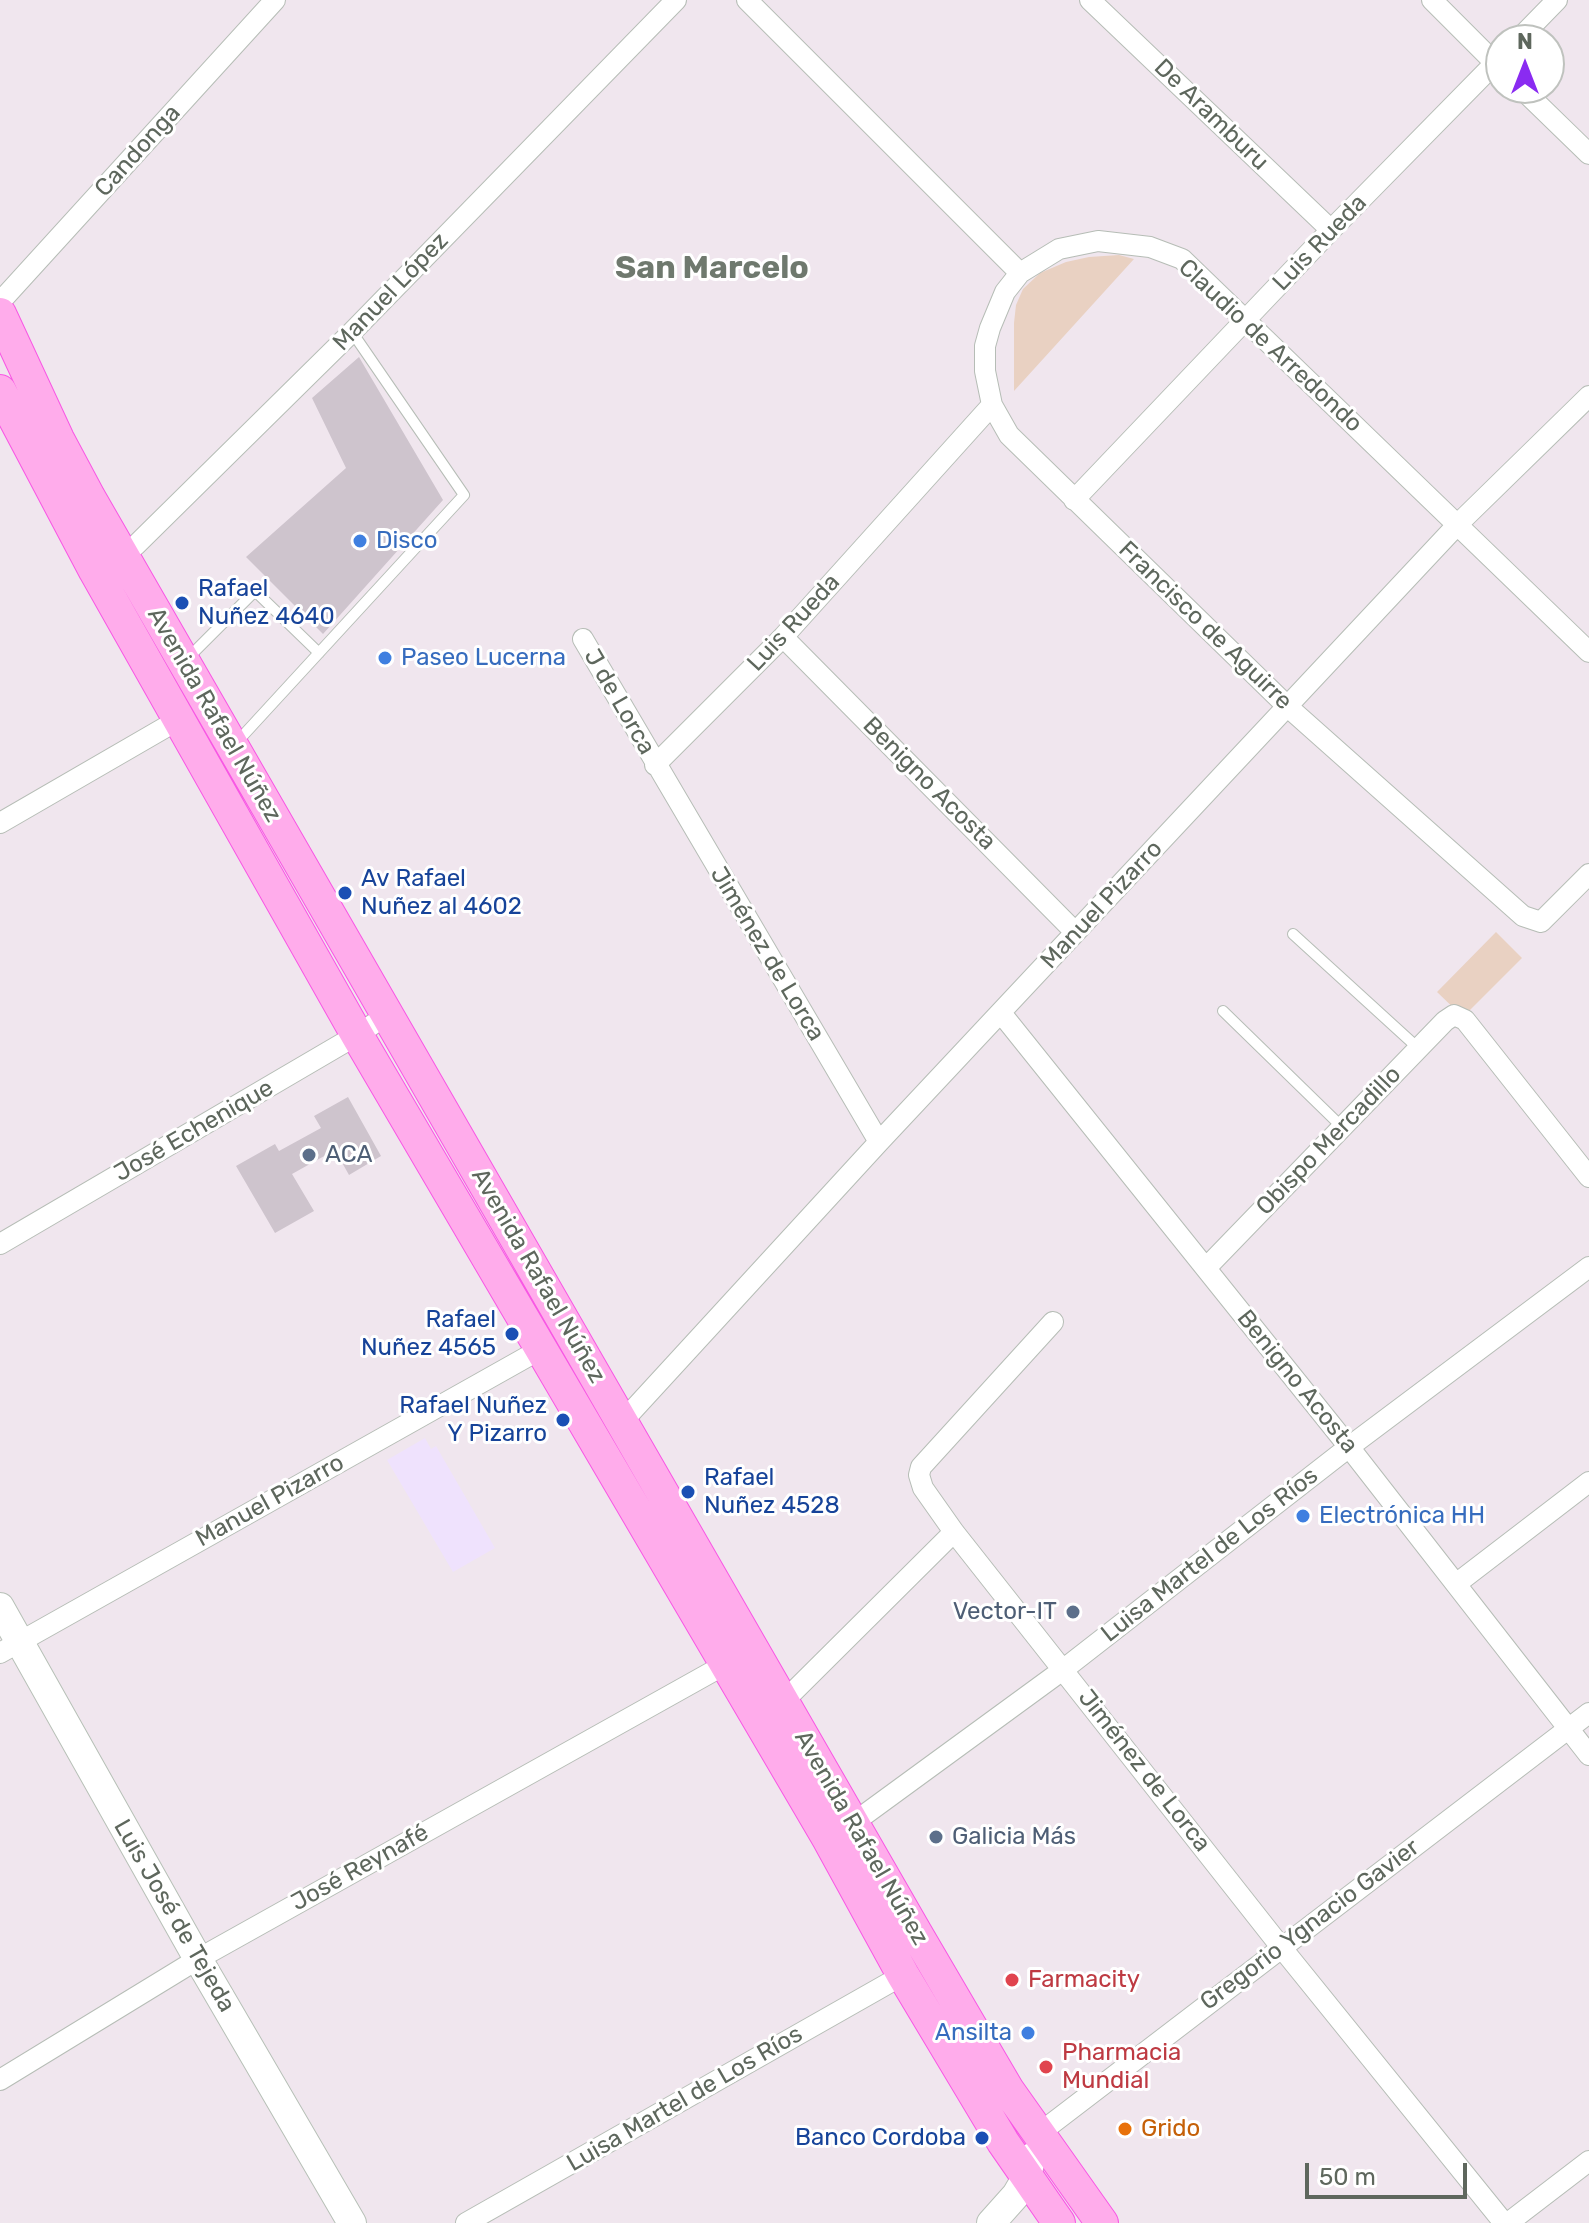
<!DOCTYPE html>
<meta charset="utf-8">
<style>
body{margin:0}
#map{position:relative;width:1589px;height:2223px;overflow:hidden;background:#f0e6ee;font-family:Rubik,sans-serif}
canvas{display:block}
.north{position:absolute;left:1485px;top:24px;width:80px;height:80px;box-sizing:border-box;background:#fff;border:2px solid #bfc2be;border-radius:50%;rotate:0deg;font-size:22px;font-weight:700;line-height:32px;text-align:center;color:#5e675d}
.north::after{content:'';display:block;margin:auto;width:28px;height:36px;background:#8a2bf1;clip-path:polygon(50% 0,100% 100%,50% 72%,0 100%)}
.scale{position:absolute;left:1305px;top:2163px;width:162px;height:36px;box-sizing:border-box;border:4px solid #5e675d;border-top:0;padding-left:10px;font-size:24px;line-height:28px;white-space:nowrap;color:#5e675d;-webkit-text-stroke:6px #fff;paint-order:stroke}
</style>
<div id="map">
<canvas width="1589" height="2223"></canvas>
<div class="north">N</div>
<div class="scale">50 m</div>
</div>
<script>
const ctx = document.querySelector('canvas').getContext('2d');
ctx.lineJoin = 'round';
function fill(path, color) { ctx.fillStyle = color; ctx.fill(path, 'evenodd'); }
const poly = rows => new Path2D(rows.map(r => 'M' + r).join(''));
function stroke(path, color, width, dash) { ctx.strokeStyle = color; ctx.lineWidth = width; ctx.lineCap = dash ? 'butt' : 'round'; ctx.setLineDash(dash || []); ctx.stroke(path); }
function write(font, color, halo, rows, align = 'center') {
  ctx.font = font + ' Rubik,sans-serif'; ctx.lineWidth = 6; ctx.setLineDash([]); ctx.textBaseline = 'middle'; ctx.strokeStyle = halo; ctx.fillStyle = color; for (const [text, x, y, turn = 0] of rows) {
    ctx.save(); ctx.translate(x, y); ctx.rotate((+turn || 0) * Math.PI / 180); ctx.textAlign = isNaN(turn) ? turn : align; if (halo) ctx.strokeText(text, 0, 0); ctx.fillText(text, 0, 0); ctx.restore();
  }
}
const medical = poly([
 [425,1438,431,1449,436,1446,495,1548,453,1572,387,1460]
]);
const green = poly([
 [1119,255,1134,259,1014,391,1014,323,1016,305,1023,289,1040,273,1066,262,1089,257],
 [1496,932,1522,958,1463,1017,1437,992]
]);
const building = poly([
 [359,357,443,500,323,634,246,557,346,468,312,398],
 [348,1097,381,1156,349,1175,335,1150,292,1174,314,1211,275,1233,236,1166,275,1144,279,1151,321,1128,314,1116]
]);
const service = poly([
 [187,659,255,591,319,653],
 [237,742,464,495,352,332],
 [1293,934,1418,1048],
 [1223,1011,1342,1127]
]);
const minor = poly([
 [747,0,1020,273],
 [1090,0,1331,230],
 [1432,0,1501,69],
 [1518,40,1557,0],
 [1521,88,1589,154],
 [0,302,275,0],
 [1074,500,1331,230,1501,57],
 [116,560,136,545,352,332,676,0],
 [783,637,1075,932],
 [583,639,879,1142],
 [1589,652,1182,259,1150,247,1098,241,1059,249,1020,273,1005,292,990,328,985,346,985,371,992,405,1009,435,1288,707,1523,916,1541,922,1589,874],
 [655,765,783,637,992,405],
 [0,823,178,720],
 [1001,1013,1349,1447,1589,1755],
 [0,1244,357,1035,387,1015],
 [1206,1268,1445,1021,1454,1015,1465,1020,1589,1177],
 [1053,1322,921,1467,919,1475,923,1488,954,1532,1281,1947,1504,2223],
 [622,1422,879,1142,1458,524,1589,396],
 [1456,1584,1589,1482],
 [0,1653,541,1349],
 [783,1702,954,1532],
 [845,1829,1064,1669,1349,1447,1589,1267],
 [0,2080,198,1959,726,1664],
 [1037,2135,1589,1713],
 [466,2223,903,1975],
 [1508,2223,1589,2161]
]);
const secondary = poly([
 [0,1607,198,1959,352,2223],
 [991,2223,1016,2195,1026,2178,1032,2157]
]);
const primary = poly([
 [0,314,58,439,89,497,916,1933,1008,2090,1102,2223],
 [0,391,95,571,357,1035,829,1840,903,1975,1003,2142,1059,2223]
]);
const markers = [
 [360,541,8,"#3f7fe0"],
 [182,603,8,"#1a4fb4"],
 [385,658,8,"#3f7fe0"],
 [345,893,8,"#1a4fb4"],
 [309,1155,8,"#5c6f8a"],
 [512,1334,8,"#1a4fb4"],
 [563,1420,8,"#1a4fb4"],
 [688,1492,8,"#1a4fb4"],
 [1303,1516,8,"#3f7fe0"],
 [1073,1612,8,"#5c6f8a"],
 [936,1837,8,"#5c6f8a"],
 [1012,1980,8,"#e0444e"],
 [1028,2033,8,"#3f7fe0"],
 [1046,2067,8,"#e0444e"],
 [1125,2129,8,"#e8710a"],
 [982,2138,8,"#1a4fb4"]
];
const streetNames = [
 ["De Aramburu",1211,115,44],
 ["Candonga",138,151,-48],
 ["Luis Rueda",1320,243,-46],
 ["Manuel López",391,292,-46],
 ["Claudio de Arredondo",1270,346,43],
 ["Luis Rueda",794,623,-47],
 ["Francisco de Aguirre",1205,626,44],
 ["J de Lorca",619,702,60],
 ["Avenida Rafael Núñez",214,715,60],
 ["Benigno Acosta",929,784,45],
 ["Manuel Pizarro",1102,905,-47],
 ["Jiménez de Lorca",767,954,59],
 ["José Echenique",194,1131,-30],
 ["Obispo Mercadillo",1329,1141,-46],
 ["Avenida Rafael Núñez",538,1276,60],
 ["Benigno Acosta",1297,1382,51],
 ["Manuel Pizarro",270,1501,-29],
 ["Luisa Martel de Los Ríos",1210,1555,-38],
 ["Jiménez de Lorca",1144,1771,52],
 ["Avenida Rafael Núñez",861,1838,60],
 ["José Reynafé",360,1868,-29],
 ["Luis José de Tejeda",174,1916,60],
 ["Gregorio Ygnacio Gavier",1310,1925,-37],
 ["Luisa Martel de Los Ríos",685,2099,-30]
];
const shopNames = [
 ["Disco",376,541],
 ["Paseo Lucerna",401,658],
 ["Electrónica HH",1319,1516],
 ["Ansilta",1012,2033,"right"]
];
const transitNames = [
 ["Rafael",198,589],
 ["Nuñez 4640",198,617],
 ["Av Rafael",361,879],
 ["Nuñez al 4602",361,907],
 ["Rafael",496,1320,"right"],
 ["Nuñez 4565",496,1348,"right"],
 ["Rafael Nuñez",547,1406,"right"],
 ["Y Pizarro",547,1434,"right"],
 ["Rafael",704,1478],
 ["Nuñez 4528",704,1506],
 ["Banco Cordoba",966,2138,"right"]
];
const serviceNames = [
 ["ACA",325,1155],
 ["Vector-IT",1057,1612,"right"],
 ["Galicia Más",952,1837]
];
const healthNames = [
 ["Farmacity",1028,1980],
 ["Pharmacia",1062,2053],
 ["Mundial",1062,2081]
];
const foodNames = [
 ["Grido",1141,2129]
];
const districtNames = [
 ["San Marcelo",712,269]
];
fill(medical, '#efe2fd');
fill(green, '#e9d1c2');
fill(building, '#cec4cd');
stroke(service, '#b6bdb6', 12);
stroke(minor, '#b6bdb6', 22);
stroke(secondary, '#b7c0b7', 30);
stroke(primary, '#f857e4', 34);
stroke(service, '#fff', 10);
stroke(minor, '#fff', 20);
stroke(secondary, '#fff', 28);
stroke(primary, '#ffaceb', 32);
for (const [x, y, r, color] of markers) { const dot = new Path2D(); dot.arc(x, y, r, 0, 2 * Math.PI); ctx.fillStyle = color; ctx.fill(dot); stroke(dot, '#fff', 3); }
write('24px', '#5e675d', '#fff', streetNames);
write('24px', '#366cbe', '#fff', shopNames, 'left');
write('24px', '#164399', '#fff', transitNames, 'left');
write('24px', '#4e5e75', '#fff', serviceNames, 'left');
write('24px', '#be3a42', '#fff', healthNames, 'left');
write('24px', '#c56008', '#fff', foodNames, 'left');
write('bold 32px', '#6f796e', '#fff', districtNames);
</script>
